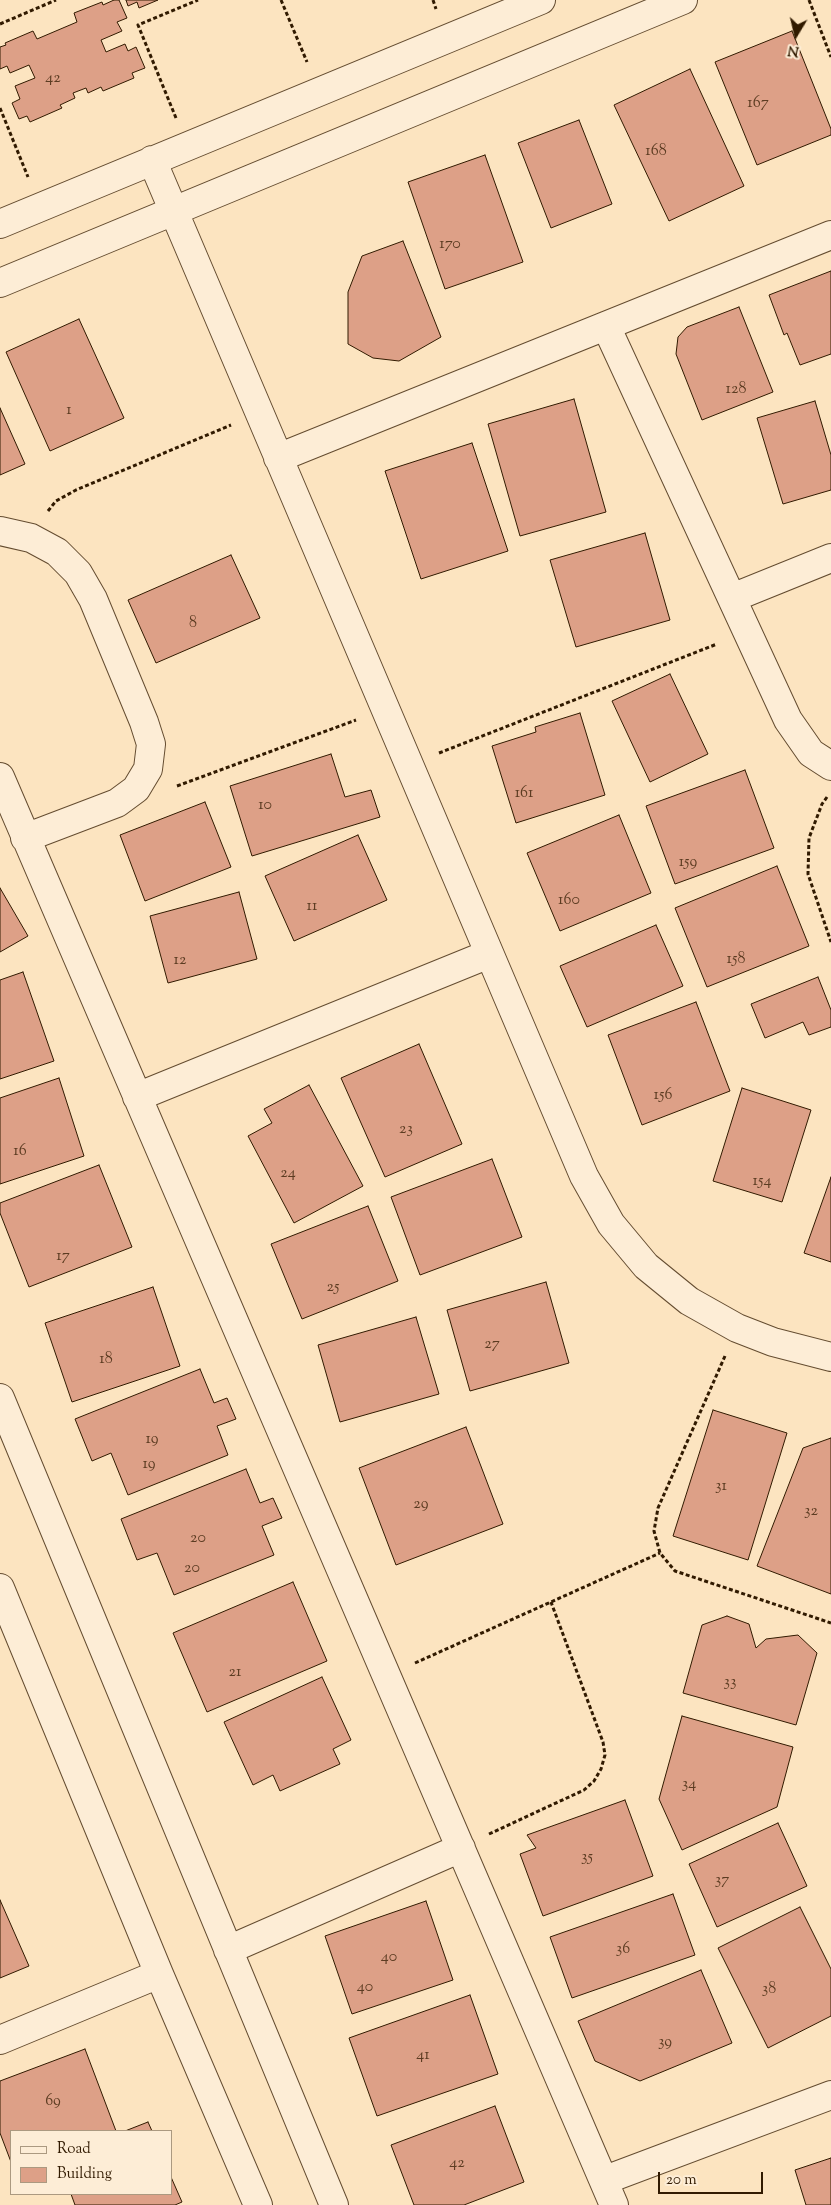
<!DOCTYPE html>
<style>
body{margin:0}
#map{position:relative;width:831px;height:2205px;overflow:hidden;background:#fce4c0;font-family:"Sorts Mill Goudy",serif}
canvas{display:block}
.legend{position:absolute;left:10px;top:2130px;width:162px;height:65px;box-sizing:border-box;background:#fdedd6;border:1px solid #ab9980;margin:0;padding:6px 9px;list-style:none;font-size:15px;color:#311a00}
.legend li{display:flex;align-items:center;gap:10px;height:25px}
.legend b{width:25px;border:1px solid #ab9980}
.north{position:absolute;left:771px;top:10px;width:50px;height:50px;-webkit-text-stroke:4px #fdedd6;paint-order:stroke;rotate:189deg;font-size:14px;font-weight:700;line-height:20px;text-align:center;color:#311a00}
.north::after{content:'';display:block;margin:auto;width:18px;height:22px;background:#311a00;clip-path:polygon(50% 0,100% 100%,50% 72%,0 100%)}
.scale{position:absolute;left:658px;top:2172px;width:105px;height:22px;box-sizing:border-box;border:2px solid #311a00;border-top:0;padding-left:6px;font-size:15px;line-height:18px;white-space:nowrap;color:#311a00;-webkit-text-stroke:4px #fdedd6;paint-order:stroke}
</style>
<div id="map">
<canvas width="831" height="2205"></canvas>
<ul class="legend">
<li><b style="height:6px;background:#fdedd6"></b>Road</li>
<li><b style="height:14px;background:#dda087"></b>Building</li>
</ul>
<div class="north">N</div>
<div class="scale">20 m</div>
</div>
<script>
const ctx = document.querySelector('canvas').getContext('2d');
ctx.lineJoin = 'round';
function fill(path, color) { ctx.fillStyle = color; ctx.fill(path, 'evenodd'); }
const poly = rows => new Path2D(rows.map(r => 'M' + r).join(''));
function stroke(path, color, width, dash) { ctx.strokeStyle = color; ctx.lineWidth = width; ctx.lineCap = dash ? 'butt' : 'round'; ctx.setLineDash(dash || []); ctx.stroke(path); }
function write(font, color, halo, rows, align = 'center') {
  ctx.font = font + ' "Sorts Mill Goudy",serif'; ctx.lineWidth = 5; ctx.setLineDash([]); ctx.textBaseline = 'middle'; ctx.strokeStyle = halo; ctx.fillStyle = color; for (const [text, x, y, turn = 0] of rows) {
    ctx.save(); ctx.translate(x, y); ctx.rotate((+turn || 0) * Math.PI / 180); ctx.textAlign = isNaN(turn) ? turn : align; if (halo) ctx.strokeText(text, 0, 0); ctx.fillText(text, 0, 0); ctx.restore();
  }
}
const building = poly([
 [114,0,119,0,127,18,117,22,122,31,101,40,106,52,125,44,128,51,136,47,145,68,132,73,134,78,103,91,101,87,88,93,86,88,73,93,75,98,60,105,62,108,30,122,27,116,19,119,12,103,20,99,15,86,35,78,29,65,10,73,7,66,0,69,0,47,6,45,5,43,33,31,37,39,77,22,74,13,102,2,103,5,114,0],
 [126,0,158,0,139,8,137,2,128,6,126,0],
 [792,31,831,129,831,135,757,165,715,62,792,31],
 [690,69,744,186,669,221,614,105,690,69],
 [579,120,612,204,551,228,518,143,579,120],
 [485,155,523,262,445,289,408,182,485,155],
 [403,241,441,337,399,361,373,358,348,344,348,292,362,256,403,241],
 [831,271,831,354,800,365,787,333,784,335,769,295,831,271],
 [739,307,773,392,702,420,676,354,678,337,687,327,739,307],
 [79,319,124,418,50,451,6,352,79,319],
 [574,399,606,512,520,536,488,424,574,399],
 [815,401,831,455,831,490,783,504,757,418,815,401],
 [0,408,25,464,0,475,0,408],
 [472,443,508,551,421,579,385,471,472,443],
 [645,533,670,620,576,647,550,560,645,533],
 [231,555,260,618,156,663,128,600,231,555],
 [670,674,708,754,650,782,612,701,670,674],
 [580,713,605,795,516,823,492,746,536,732,535,727,580,713],
 [331,754,345,797,371,790,380,817,252,856,230,786,331,754],
 [745,770,774,848,675,884,646,806,745,770],
 [205,802,231,867,145,901,120,835,205,802],
 [619,815,651,893,560,931,527,853,619,815],
 [358,835,387,900,294,941,265,876,358,835],
 [777,866,809,946,707,987,675,908,777,866],
 [0,888,28,936,0,952,0,888],
 [239,892,257,959,168,983,150,916,239,892],
 [656,925,683,986,587,1027,560,966,656,925],
 [23,972,54,1061,0,1079,0,980,23,972],
 [818,977,831,1010,831,1027,809,1035,803,1022,765,1038,751,1004,818,977],
 [696,1002,730,1091,642,1125,608,1035,696,1002],
 [419,1044,462,1144,385,1177,341,1078,419,1044],
 [59,1078,84,1156,0,1184,0,1098,59,1078],
 [309,1085,363,1186,294,1223,248,1136,272,1123,264,1109,309,1085],
 [742,1088,811,1110,782,1202,713,1181,742,1088],
 [492,1159,522,1237,420,1275,391,1197,492,1159],
 [99,1165,132,1247,29,1287,0,1213,0,1203,99,1165],
 [831,1177,831,1262,804,1253,831,1177],
 [368,1206,398,1281,302,1319,271,1244,368,1206],
 [546,1282,569,1363,470,1391,447,1310,546,1282],
 [153,1287,180,1366,72,1402,45,1323,153,1287],
 [416,1317,439,1394,340,1422,318,1345,416,1317],
 [200,1369,214,1403,227,1398,236,1419,217,1426,228,1455,128,1495,111,1453,92,1461,75,1419,200,1369],
 [713,1410,787,1433,748,1560,673,1536,713,1410],
 [466,1427,503,1524,396,1565,359,1468,466,1427],
 [831,1438,831,1594,757,1566,803,1448,831,1438],
 [246,1469,260,1503,273,1498,282,1518,262,1526,274,1555,174,1595,157,1553,137,1560,121,1519,246,1469],
 [293,1582,327,1661,207,1712,173,1633,293,1582],
 [727,1616,749,1624,756,1648,766,1639,798,1635,817,1653,796,1725,683,1693,702,1625,727,1616],
 [322,1677,351,1740,333,1749,340,1764,280,1791,273,1775,253,1785,224,1722,322,1677],
 [682,1716,793,1747,777,1807,682,1850,659,1799,682,1716],
 [625,1800,653,1876,543,1916,520,1854,536,1848,527,1835,625,1800],
 [778,1823,807,1886,717,1927,689,1864,778,1823],
 [673,1894,695,1955,572,1998,550,1937,673,1894],
 [0,1900,29,1966,0,1978,0,1900],
 [426,1901,453,1980,352,2014,325,1936,426,1901],
 [800,1907,831,1969,831,2016,768,2048,718,1948,800,1907],
 [701,1970,732,2043,640,2081,595,2061,578,2021,701,1970],
 [470,1995,498,2074,377,2116,349,2038,470,1995],
 [85,2049,116,2131,11,2131,11,2162,0,2133,0,2081,85,2049],
 [495,2106,524,2182,464,2205,414,2205,391,2145,495,2106],
 [148,2122,152,2131,125,2131,148,2122],
 [831,2158,831,2205,806,2205,795,2170,831,2158],
 [171,2177,182,2202,175,2205,75,2205,71,2194,171,2194,171,2177]
]);
const path = poly([
 [281,0,307,62],
 [433,0,436,9],
 [809,0,831,57],
 [0,24,56,0],
 [0,108,28,177],
 [176,118,138,25,198,0],
 [48,511,56,501,76,490,231,425],
 [439,753,717,644],
 [177,786,356,720],
 [827,797,822,804,809,838,808,874,831,942],
 [725,1356,658,1508,654,1531,660,1553,675,1571,831,1623],
 [415,1663,660,1553],
 [489,1834,584,1790,594,1781,601,1769,605,1755,603,1742,551,1602]
]);
const street = poly([
 [152,160,584,1176,611,1224,646,1266,689,1301,737,1328,773,1342,831,1357],
 [0,224,541,0],
 [0,283,683,0],
 [606,326,788,720,811,753,831,766],
 [278,458,831,235],
 [0,531,31,538,57,552,78,573,93,599,144,722,151,744,148,769,136,789,117,803,25,838],
 [732,598,831,558],
 [0,777,614,2205],
 [137,1097,489,954],
 [0,1398,334,2205],
 [0,1588,159,1974,258,2205],
 [228,1950,461,1848],
 [0,2040,159,1974],
 [605,2180,831,2095]
]);
const numberNames = [
 ["42",53,79],
 ["167",758,104],
 ["168",656,152],
 ["170",450,245],
 ["128",736,390],
 ["1",69,411],
 ["8",193,624],
 ["161",524,794],
 ["10",265,806],
 ["159",688,863],
 ["160",569,901],
 ["11",312,907],
 ["158",736,960],
 ["12",180,961],
 ["156",663,1096],
 ["23",406,1130],
 ["16",20,1152],
 ["24",288,1174],
 ["154",762,1182],
 ["17",63,1257],
 ["25",333,1288],
 ["27",492,1345],
 ["18",106,1360],
 ["19",152,1440],
 ["19",149,1465],
 ["31",721,1487],
 ["29",421,1505],
 ["32",811,1512],
 ["20",198,1539],
 ["20",192,1569],
 ["21",235,1673],
 ["33",730,1683],
 ["34",689,1785],
 ["35",587,1858],
 ["37",722,1881],
 ["36",623,1950],
 ["40",389,1958],
 ["40",365,1988],
 ["38",769,1990],
 ["39",665,2043],
 ["41",423,2056],
 ["69",53,2102],
 ["42",457,2164]
];
fill(building, '#dda087');
stroke(building, '#311a00', 1);
stroke(street, '#644c30', 30);
stroke(path, '#311a00', 3, [4, 2.5]);
stroke(street, '#fdedd6', 28);
write('16px', '#5c3c22', null, numberNames);
</script>
